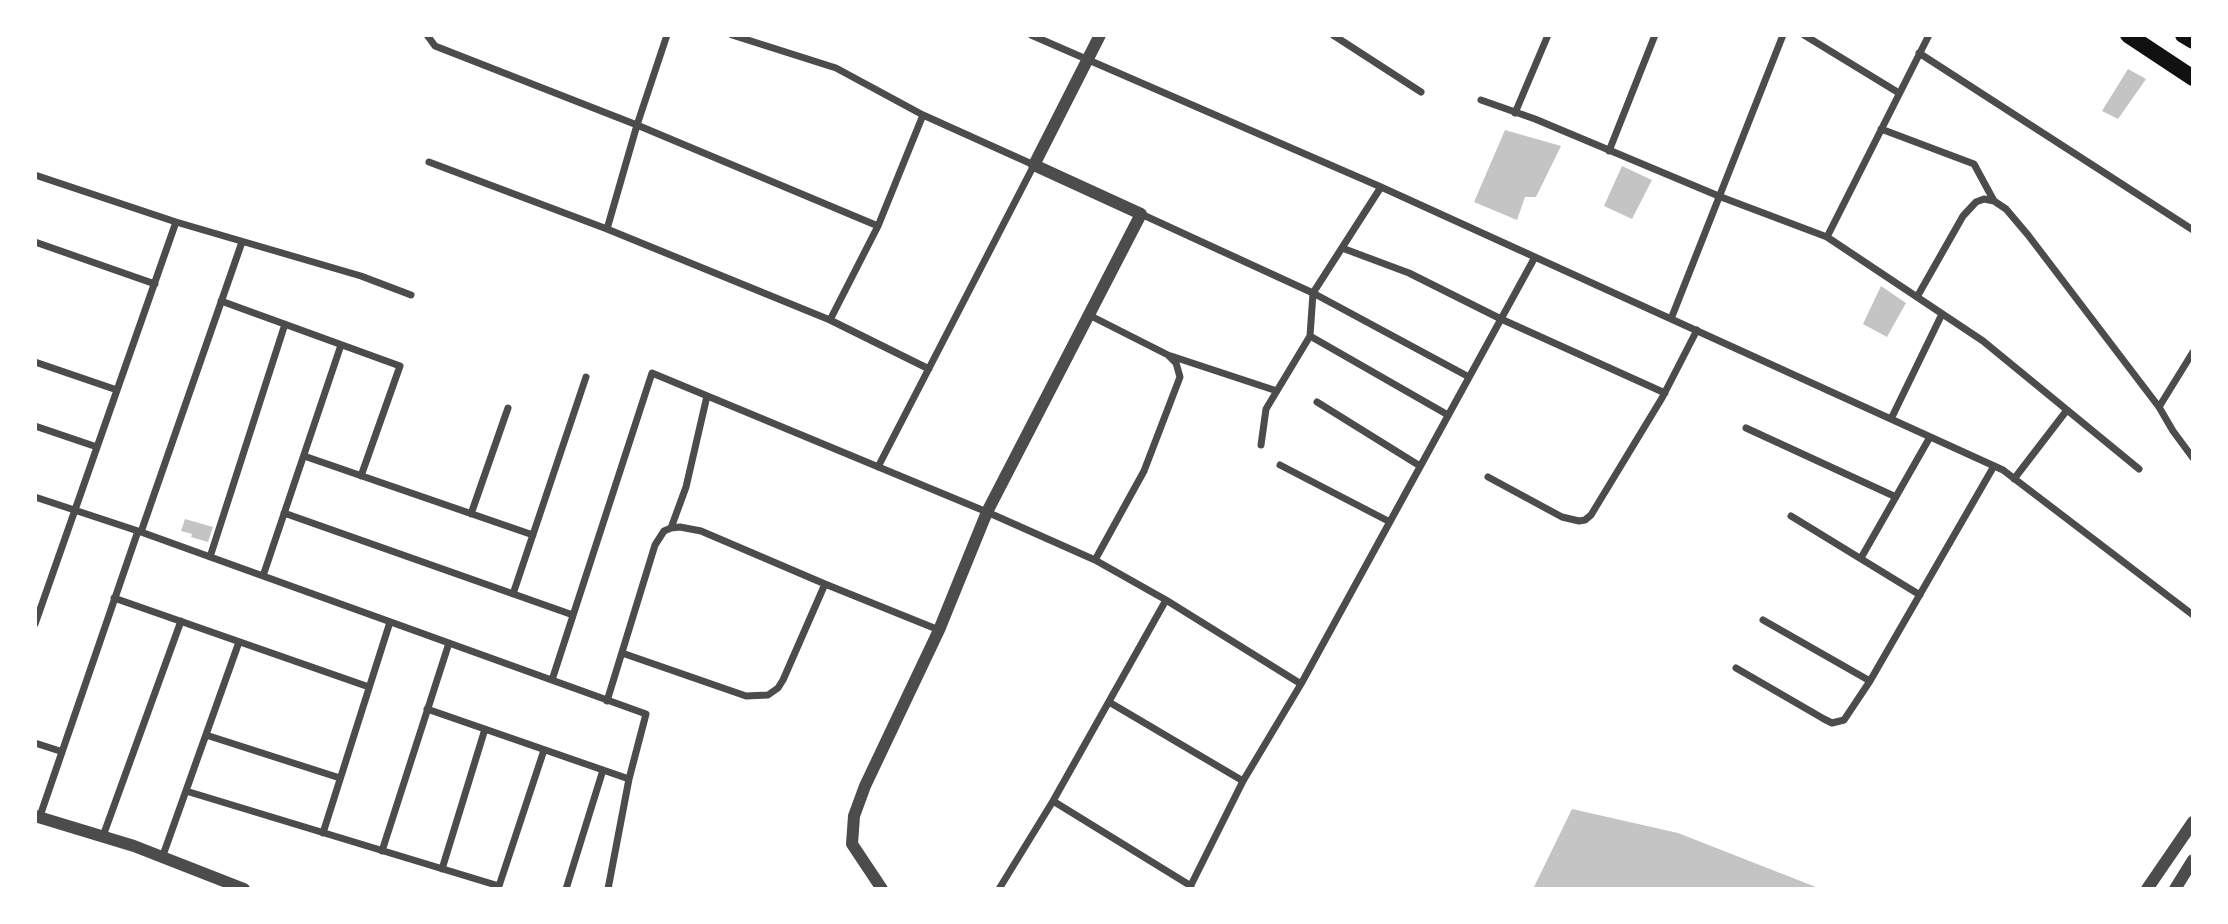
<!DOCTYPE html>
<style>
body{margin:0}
#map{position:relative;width:2228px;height:924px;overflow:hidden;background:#fff;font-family:"DejaVu Sans",sans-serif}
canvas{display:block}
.frame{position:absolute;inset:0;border:37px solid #fff;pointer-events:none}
</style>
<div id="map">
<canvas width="2228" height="924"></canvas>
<div class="frame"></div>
</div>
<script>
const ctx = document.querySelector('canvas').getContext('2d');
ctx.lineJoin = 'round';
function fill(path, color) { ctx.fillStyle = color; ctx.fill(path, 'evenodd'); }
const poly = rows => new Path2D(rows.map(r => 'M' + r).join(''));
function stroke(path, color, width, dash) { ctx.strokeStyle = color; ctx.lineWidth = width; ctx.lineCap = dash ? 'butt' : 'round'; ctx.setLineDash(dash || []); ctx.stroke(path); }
const building = poly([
 [2128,69,2146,79,2118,119,2102,111],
 [1505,130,1561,146,1536,197,1525,197,1517,220,1474,202],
 [1622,166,1652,180,1632,219,1604,206],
 [1881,286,1906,303,1887,337,1863,324],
 [185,519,213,527,208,542,191,537,192,534,181,531],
 [1572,809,1678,833,1821,889,1533,889]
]);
const minor = poly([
 [427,35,435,46,637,125,878,226],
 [732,35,836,68,923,115,1034,165,878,467],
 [1031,35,1381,187,2003,470,2193,615],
 [1333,35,1421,92],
 [1804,35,1899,93],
 [1919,53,2193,230],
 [1481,100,1535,119,1721,197,1827,237,1983,341,2139,469],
 [1515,113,1548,35],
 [1881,129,1974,164,1994,201],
 [1609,151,1655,35],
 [429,162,607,229,830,320,929,369],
 [35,175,176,222,361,276,411,295],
 [1141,214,1313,293,1381,187],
 [607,229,637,125,667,35],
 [1827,237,1929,35],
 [35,242,155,284],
 [1342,248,1409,273,1501,319,1665,393],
 [1917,297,1963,216,1976,202,1984,199,1994,201,2006,209,2028,235,2159,407,2173,431,2193,458],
 [221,301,400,366,361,476],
 [1089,315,1168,355,1176,363,1180,377,1144,471,1095,560],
 [1671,319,1783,35],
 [830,320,878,226,923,115],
 [1310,336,1448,415],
 [1171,356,1277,391],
 [35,362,117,390],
 [1317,402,1420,466],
 [2159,407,2193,352],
 [1891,419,1942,314],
 [35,426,97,447],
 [1746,428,1896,497],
 [1261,445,1266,409,1310,336,1313,293,1469,377],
 [304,456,533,535],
 [1280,465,1390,522],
 [1488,477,1562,517,1579,521,1585,520,1591,515,1662,398,1697,330],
 [2014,479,2067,410],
 [35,497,141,532,646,714,629,779,608,889],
 [284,513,573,615],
 [471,514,508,408],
 [1791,516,1920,595],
 [671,528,686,487,707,396],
 [141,532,242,242],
 [210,557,285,324],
 [1861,558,1930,437],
 [263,576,341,345],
 [513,594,586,377],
 [114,598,369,687],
 [1763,620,1870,681],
 [35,624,176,222],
 [622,653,746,696,768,695,778,688,783,680,825,584],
 [1736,668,1824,719,1832,723,1844,720,1870,681,1994,466],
 [552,680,652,373,987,512,1095,560,1166,600,1301,684],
 [607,701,655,545,664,531,671,528,680,527,701,531,825,584,939,630],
 [1109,702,1243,781],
 [427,709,629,779],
 [206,735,340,778],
 [35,743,60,751],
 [186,791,499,886],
 [1053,801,1191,886],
 [40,816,138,531],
 [323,833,390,622],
 [103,836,181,621],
 [382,851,449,643],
 [162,858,239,642],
 [442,869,485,729],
 [498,889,544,750],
 [566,889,603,770],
 [999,889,1053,801,1166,600],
 [1189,889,1243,781,1301,684,1535,257]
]);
const tertiary = poly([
 [35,816,134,846,244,889],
 [882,889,852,844,854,816,865,786,939,630,987,512,1141,214,1034,165,1100,35],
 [2147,889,2193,822],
 [2175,889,2193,860]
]);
const primary = poly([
 [2128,35,2193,78],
 [2183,35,2193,41]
]);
fill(building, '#c4c4c4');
stroke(minor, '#4c4c4c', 7);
stroke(tertiary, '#4c4c4c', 12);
stroke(primary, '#111', 16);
</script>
